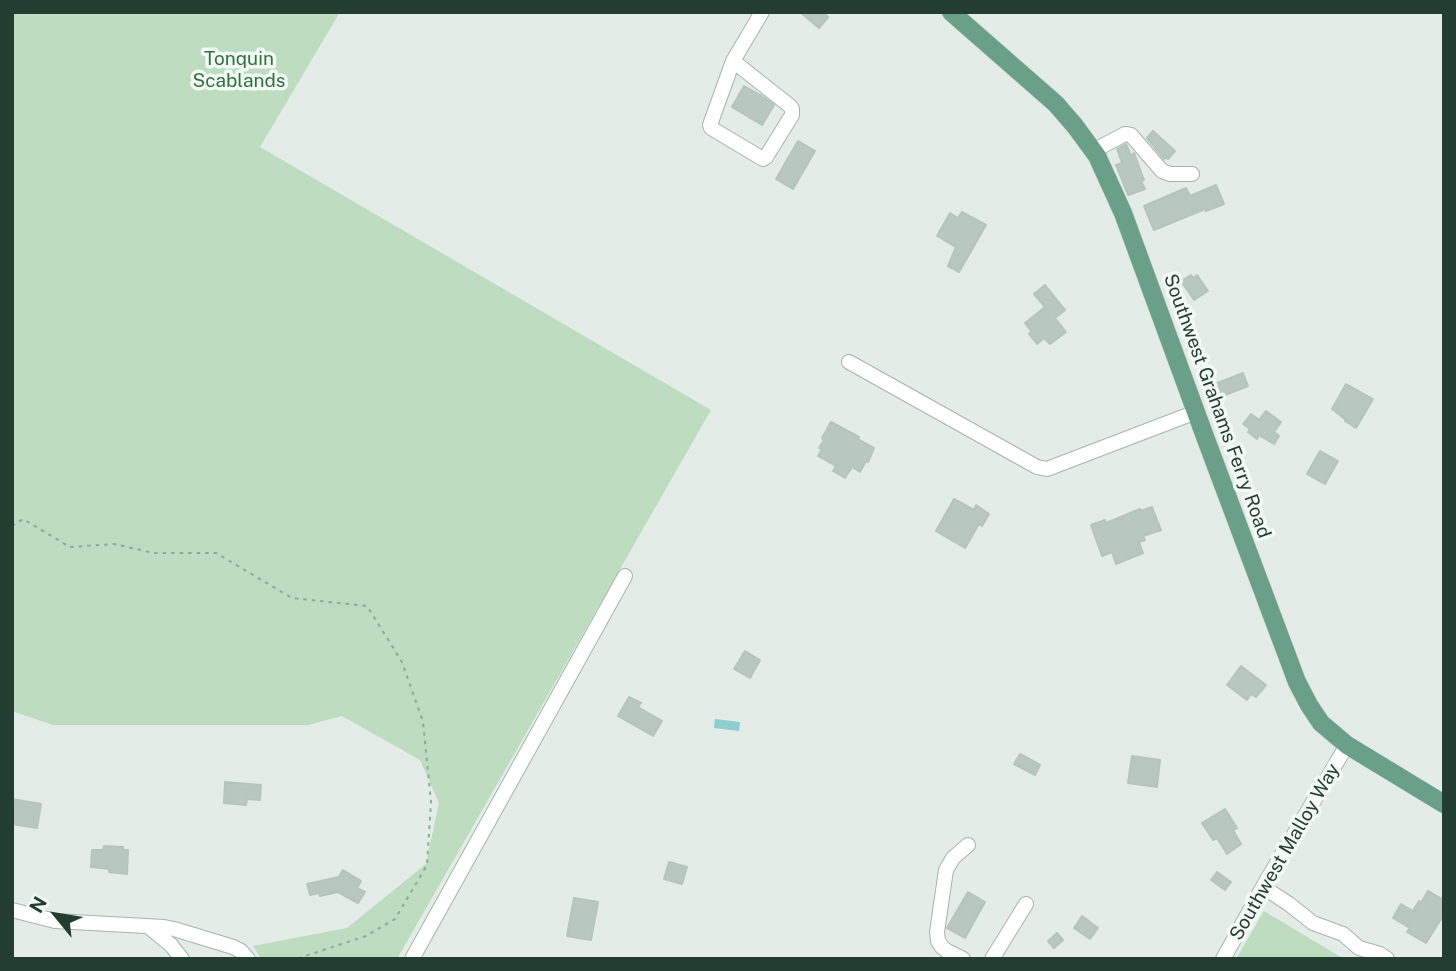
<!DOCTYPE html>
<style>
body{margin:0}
#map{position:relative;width:1456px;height:971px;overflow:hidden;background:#e3ece6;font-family:"Public Sans",sans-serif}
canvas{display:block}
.frame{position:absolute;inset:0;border:14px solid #233d31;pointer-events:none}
.north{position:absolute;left:21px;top:880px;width:70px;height:70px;-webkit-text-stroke:5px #f3f9f5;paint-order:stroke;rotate:300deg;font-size:19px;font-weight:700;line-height:28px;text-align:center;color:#233d31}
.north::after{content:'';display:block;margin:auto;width:24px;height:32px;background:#233d31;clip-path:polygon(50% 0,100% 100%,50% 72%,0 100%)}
</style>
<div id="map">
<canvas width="1456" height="971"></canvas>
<div class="frame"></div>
<div class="north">N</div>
</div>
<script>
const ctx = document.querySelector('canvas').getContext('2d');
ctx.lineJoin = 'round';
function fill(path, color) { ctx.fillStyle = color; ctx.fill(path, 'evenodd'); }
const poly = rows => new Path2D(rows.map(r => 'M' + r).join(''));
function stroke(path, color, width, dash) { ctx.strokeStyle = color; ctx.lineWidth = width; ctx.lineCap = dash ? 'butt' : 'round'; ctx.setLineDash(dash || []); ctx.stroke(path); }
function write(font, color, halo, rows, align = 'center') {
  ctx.font = font + ' "Public Sans",sans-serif'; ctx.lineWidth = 7; ctx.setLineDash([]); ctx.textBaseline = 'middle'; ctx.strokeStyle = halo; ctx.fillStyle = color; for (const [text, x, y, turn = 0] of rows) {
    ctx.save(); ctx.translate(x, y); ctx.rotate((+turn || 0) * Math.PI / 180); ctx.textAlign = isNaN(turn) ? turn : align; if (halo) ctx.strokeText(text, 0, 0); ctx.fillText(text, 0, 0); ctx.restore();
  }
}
const green = poly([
 [12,12,340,12,260,147,711,410,397,959,360,959,359,957,340,959,261,959,253,946,347,928,426,864,439,803,420,760,342,716,308,725,53,725,12,711],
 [1264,911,1344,959,1236,959]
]);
const water = poly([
 [715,719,740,722,739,731,714,728]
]);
const building = poly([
 [800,12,822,12,828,17,819,28,800,12],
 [744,86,762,96,774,105,762,125,732,107,744,86],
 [1153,131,1175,151,1168,159,1166,157,1164,159,1147,138,1153,131],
 [798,141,815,151,793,189,776,179,798,141],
 [1126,144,1131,156,1134,153,1144,180,1141,181,1145,189,1128,195,1116,165,1122,163,1117,149,1126,144],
 [1216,185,1224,204,1206,211,1205,209,1154,230,1144,206,1186,188,1190,196,1216,185],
 [962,212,986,225,959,272,948,266,956,247,937,236,950,213,958,218,962,212],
 [1191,275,1193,278,1197,275,1208,291,1194,300,1181,281,1191,275],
 [1045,285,1065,310,1055,318,1066,332,1050,344,1044,338,1037,344,1029,334,1031,331,1025,323,1045,307,1034,294,1045,285],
 [1243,373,1248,386,1220,397,1215,384,1243,373],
 [1346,384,1373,399,1356,428,1345,421,1346,420,1332,409,1346,384],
 [1266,411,1281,422,1274,432,1279,436,1274,444,1259,435,1257,439,1248,432,1250,429,1243,424,1251,414,1259,420,1266,411],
 [831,422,859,437,858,439,874,448,868,462,866,461,860,472,852,467,845,478,833,471,836,466,818,456,822,449,819,448,824,440,822,438,831,422],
 [1320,451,1338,461,1325,484,1307,474,1320,451],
 [954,499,974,510,976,505,989,514,982,526,979,524,965,548,936,531,954,499],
 [1152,507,1161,530,1143,536,1145,540,1139,542,1143,553,1116,564,1112,552,1102,556,1091,525,1105,520,1106,523,1140,509,1141,511,1152,507],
 [745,651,760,660,750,678,734,669,745,651],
 [1241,666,1266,685,1256,697,1251,694,1247,700,1227,685,1241,666],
 [629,697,641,703,638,707,662,721,653,736,618,716,629,697],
 [1020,754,1040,765,1035,775,1014,764,1020,754],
 [1132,756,1160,760,1157,787,1128,783,1132,756],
 [225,782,261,785,260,800,247,799,246,805,224,803,225,782],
 [12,799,41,804,37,828,12,824,12,799],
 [1225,809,1237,828,1233,830,1241,844,1227,854,1217,838,1213,840,1202,823,1225,809],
 [104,846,123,847,123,850,128,850,127,874,109,872,109,869,91,867,92,850,103,850,104,846],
 [669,862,687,867,682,884,664,879,669,862],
 [343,870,361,881,357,888,365,892,358,903,338,892,320,896,319,893,310,895,307,884,339,877,343,870],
 [1217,872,1231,882,1225,890,1211,880,1217,872],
 [1428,891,1444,900,1444,920,1441,919,1426,943,1407,932,1410,928,1393,918,1401,904,1413,911,1419,901,1421,903,1428,891],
 [968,892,985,902,965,938,947,928,968,892],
 [574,898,598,902,591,940,567,936,574,898],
 [1082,916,1098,928,1090,939,1074,928,1082,916],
 [1057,933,1063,940,1054,948,1048,941,1057,933]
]);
const path = poly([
 [12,526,23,519,70,547,114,544,154,553,216,553,292,598,367,606,402,662,423,722,431,802,427,865,395,919,366,936,296,959]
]);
const minor = poly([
 [733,61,790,106,792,109,792,115,766,157,763,159,711,128,710,125,733,61,762,12],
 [1093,151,1125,134,1131,135,1162,171,1170,174,1192,174],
 [849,362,1037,467,1047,469,1196,412],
 [1263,887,1289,904,1313,923,1343,934,1359,948,1380,954,1387,959],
 [12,910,55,921,164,927,174,929,233,947,241,951,248,959],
 [149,927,171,945,182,959],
 [412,959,625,576],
 [963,959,947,951,942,947,938,941,937,932,946,870,953,858,968,845],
 [992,959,1026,904],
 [1223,959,1268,878,1347,745]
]);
const major = poly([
 [951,12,1056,104,1075,126,1097,156,1123,213,1204,434,1297,682,1309,705,1321,723,1347,745,1444,804]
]);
const parkNames = [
 ["Tonquin",239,59],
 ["Scablands",239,81]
];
const streetNames = [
 ["Southwest Grahams Ferry Road",1217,406,70],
 ["Southwest Malloy Way",1285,852,-60]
];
fill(green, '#bddcc0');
fill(water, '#8ececd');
fill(building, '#b8c7bf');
stroke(building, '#b6c5bc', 2);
stroke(minor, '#a6b4ac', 16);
stroke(major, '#c1c9c5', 19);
stroke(path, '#85ae9a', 2, [3.5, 5]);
stroke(minor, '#fff', 14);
stroke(major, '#6a9f88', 18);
write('19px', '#30723e', '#f3f9f5', parkNames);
write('19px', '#233d31', '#f3f9f5', streetNames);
</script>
